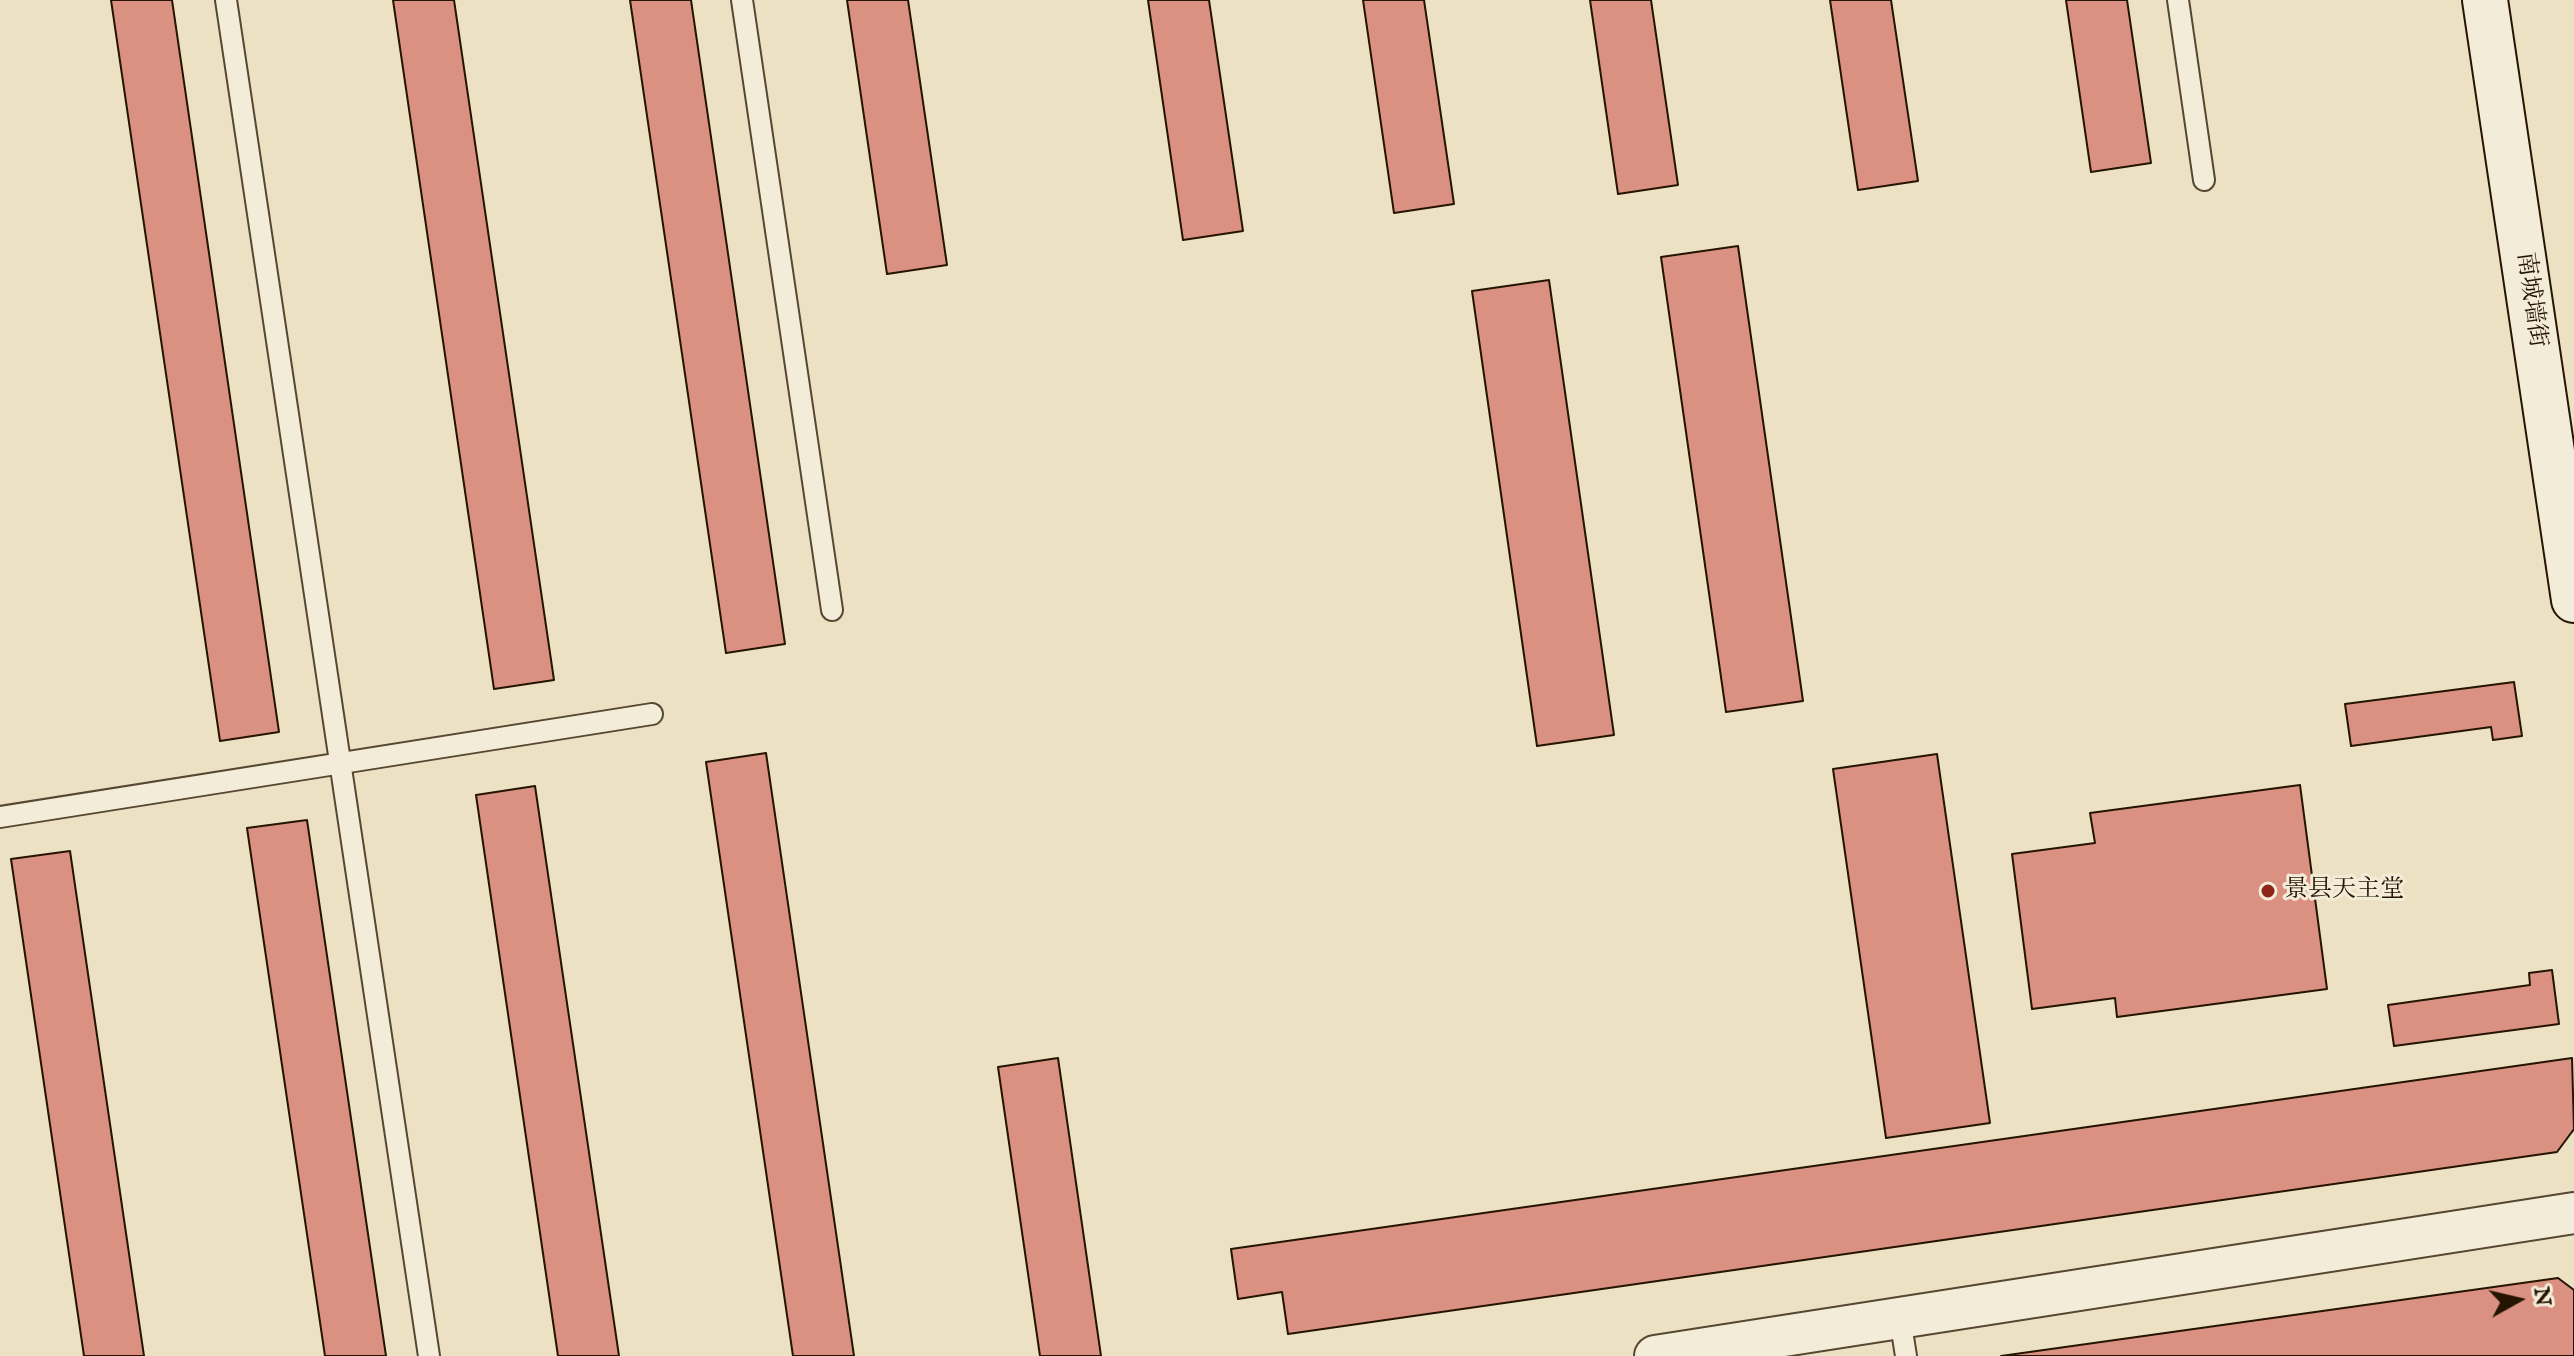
<!DOCTYPE html>
<meta charset="utf-8">
<style>
body{margin:0}
#map{position:relative;width:2574px;height:1356px;overflow:hidden;background:#ede1c4;font-family:"IM FELL English",serif}
canvas{display:block}
.north{position:absolute;left:2478px;top:1260px;width:80px;height:80px;-webkit-text-stroke:6px #f3ecd9;paint-order:stroke;rotate:82deg;font-size:22px;font-weight:700;line-height:32px;text-align:center;color:#241400}
.north::after{content:'';display:block;margin:auto;width:28px;height:36px;background:#241400;clip-path:polygon(50% 0,100% 100%,50% 72%,0 100%)}
</style>
<div id="map">
<canvas width="2574" height="1356"></canvas>
<div class="north">N</div>
</div>
<script>
const ctx = document.querySelector('canvas').getContext('2d');
ctx.lineJoin = 'round';
function fill(path, color) { ctx.fillStyle = color; ctx.fill(path, 'evenodd'); }
const poly = rows => new Path2D(rows.map(r => 'M' + r).join(''));
function stroke(path, color, width, dash) { ctx.strokeStyle = color; ctx.lineWidth = width; ctx.lineCap = dash ? 'butt' : 'round'; ctx.setLineDash(dash || []); ctx.stroke(path); }
function write(font, color, halo, rows, align = 'center') {
  ctx.font = font + ' "IM FELL English","Noto Serif SC",serif'; ctx.lineWidth = 6; ctx.setLineDash([]); ctx.textBaseline = 'middle'; ctx.strokeStyle = halo; ctx.fillStyle = color; for (const [text, x, y, turn = 0] of rows) {
    ctx.save(); ctx.translate(x, y); ctx.rotate((+turn || 0) * Math.PI / 180); ctx.textAlign = isNaN(turn) ? turn : align; if (halo) ctx.strokeText(text, 0, 0); ctx.fillText(text, 0, 0); ctx.restore();
  }
}
const building = poly([
 [111,0,172,0,279,732,220,741,111,0],
 [393,0,454,0,554,680,494,689,393,0],
 [630,0,691,0,785,644,726,653,630,0],
 [847,0,908,0,947,265,887,274,847,0],
 [1148,0,1209,0,1243,231,1183,240,1148,0],
 [1363,0,1424,0,1454,204,1394,213,1363,0],
 [1590,0,1651,0,1678,185,1618,194,1590,0],
 [1830,0,1891,0,1918,181,1858,190,1830,0],
 [2066,0,2127,0,2151,163,2091,172,2066,0],
 [1738,246,1803,701,1726,712,1661,257,1738,246],
 [1549,280,1614,735,1537,746,1472,291,1549,280],
 [2514,682,2522,736,2493,740,2491,727,2351,746,2345,704,2514,682],
 [766,753,854,1356,793,1356,706,762,766,753],
 [1937,754,1990,1123,1886,1138,1833,769,1937,754],
 [2300,785,2327,989,2117,1017,2115,998,2032,1009,2012,854,2095,843,2090,813,2300,785],
 [535,786,619,1356,558,1356,476,795,535,786],
 [307,820,386,1356,325,1356,247,828,307,820],
 [70,851,144,1356,84,1356,11,859,70,851],
 [2552,970,2559,1024,2394,1046,2388,1005,2530,985,2529,973,2552,970],
 [1058,1058,1101,1356,1040,1356,998,1067,1058,1058],
 [2572,1058,2574,1129,2557,1152,1288,1334,1282,1292,1238,1299,1231,1249,2572,1058],
 [2558,1278,2574,1290,2574,1356,2001,1356,2558,1278]
]);
const lane = poly([
 [226,0,429,1356],
 [742,0,832,610],
 [2178,0,2204,180],
 [0,817,652,714],
 [1900,1318,1906,1356]
]);
const street = poly([
 [1655,1356,2574,1213]
]);
const secondary = poly([
 [2485,0,2574,600]
]);
const markers = [
 [2268,891,8,"#8f2418"]
];
const streetNames = [
 ["南城墙街",2530,300,82]
];
const poiNames = [
 ["景县天主堂",2284,891]
];
fill(building, '#da9182');
stroke(building, '#241400', 2);
stroke(lane, '#564731', 24);
stroke(street, '#564731', 44);
stroke(secondary, '#241400', 48);
stroke(lane, '#f3ecd9', 20);
stroke(street, '#f3ecd9', 40);
stroke(secondary, '#f3ecd9', 44);
for (const [x, y, r, color] of markers) { const dot = new Path2D(); dot.arc(x, y, r, 0, 2 * Math.PI); ctx.fillStyle = color; ctx.fill(dot); stroke(dot, '#f3ecd9', 3); }
write('24px', '#241400', '#f3ecd9', streetNames);
write('24px', '#241400', '#f3ecd9', poiNames, 'left');
</script>
